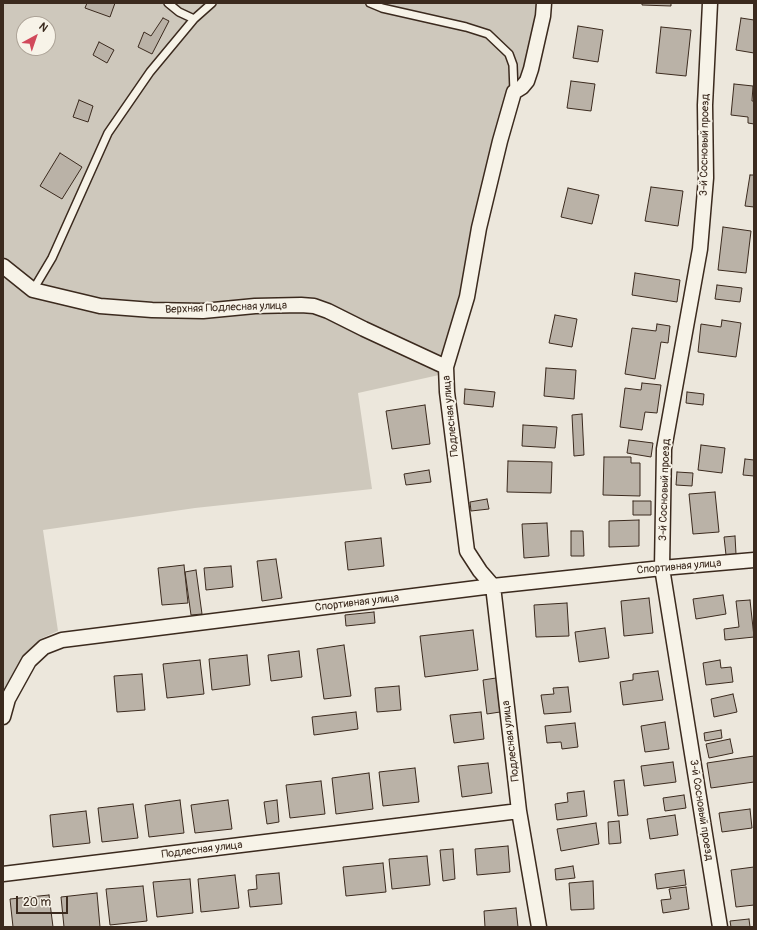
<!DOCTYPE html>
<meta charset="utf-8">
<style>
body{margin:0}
#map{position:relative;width:757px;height:930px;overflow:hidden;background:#ece7dc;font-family:Pangolin,sans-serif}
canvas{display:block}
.frame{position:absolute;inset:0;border:4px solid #3b2a1e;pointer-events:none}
.north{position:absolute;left:16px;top:16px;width:40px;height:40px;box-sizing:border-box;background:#f7f3e8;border:1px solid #aca397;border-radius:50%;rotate:40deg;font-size:11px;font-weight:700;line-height:16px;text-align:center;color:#3b2a1e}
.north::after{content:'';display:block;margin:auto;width:14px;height:18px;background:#d1495b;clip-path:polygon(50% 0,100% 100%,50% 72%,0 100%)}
.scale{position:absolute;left:16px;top:896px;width:52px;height:18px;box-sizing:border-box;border:2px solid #3b2a1e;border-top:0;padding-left:5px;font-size:12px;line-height:14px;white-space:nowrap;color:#3b2a1e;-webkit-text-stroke:3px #f7f3e8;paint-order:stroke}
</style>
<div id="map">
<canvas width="757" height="930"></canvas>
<div class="frame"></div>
<div class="north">N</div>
<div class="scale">20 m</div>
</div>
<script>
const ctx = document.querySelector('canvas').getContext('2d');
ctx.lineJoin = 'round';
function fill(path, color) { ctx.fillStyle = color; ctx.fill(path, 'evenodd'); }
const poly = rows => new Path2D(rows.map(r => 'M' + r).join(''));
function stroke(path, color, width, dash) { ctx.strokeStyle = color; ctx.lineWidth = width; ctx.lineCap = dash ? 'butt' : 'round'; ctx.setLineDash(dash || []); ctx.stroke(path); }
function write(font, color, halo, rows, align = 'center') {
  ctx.font = font + ' Pangolin,sans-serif'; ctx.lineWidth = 4; ctx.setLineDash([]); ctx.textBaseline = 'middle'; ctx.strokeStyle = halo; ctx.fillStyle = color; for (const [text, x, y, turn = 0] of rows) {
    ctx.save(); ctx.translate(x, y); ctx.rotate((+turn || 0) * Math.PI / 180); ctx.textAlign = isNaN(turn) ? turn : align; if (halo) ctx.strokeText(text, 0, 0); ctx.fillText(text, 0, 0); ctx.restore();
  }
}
const green = poly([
 [3,3,540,3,538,30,439,375,358,393,372,489,195,508,43,530,58,631,40,639,26,654,3,690],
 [24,24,48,24,48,48,24,48]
]);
const building = poly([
 [87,3,115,3,110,17,85,8,87,3],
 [642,3,671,3,671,6,642,5,642,3],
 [163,18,169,21,152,54,138,47,144,32,151,36,163,18],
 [741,18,754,20,754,53,736,50,741,18],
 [578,26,603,30,598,62,573,58,578,26],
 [661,27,691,30,686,76,656,73,661,27],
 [99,42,114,50,107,63,93,55,99,42],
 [571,81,595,84,591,111,567,108,571,81],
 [734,84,753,86,752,101,754,101,754,124,748,123,748,117,731,115,734,84],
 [79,100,93,106,88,122,73,117,79,100],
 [60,153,82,167,62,199,40,186,60,153],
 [750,175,754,175,754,207,745,206,750,175],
 [651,187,683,191,678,226,645,221,651,187],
 [568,188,599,195,592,224,561,217,568,188],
 [723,227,751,231,746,273,718,270,723,227],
 [635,273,680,280,677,302,632,295,635,273],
 [717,285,742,288,740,302,715,299,717,285],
 [555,315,577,319,572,347,549,343,555,315],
 [722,320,741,323,736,357,698,352,701,324,721,327,722,320],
 [657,324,670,326,668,343,661,342,655,379,625,374,632,328,656,331,657,324],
 [546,368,576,370,574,399,544,396,546,368],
 [642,383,661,385,657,413,645,412,642,430,620,427,625,388,641,390,642,383],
 [465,389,495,392,493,407,464,404,465,389],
 [687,392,704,394,703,405,686,403,687,392],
 [425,405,430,444,392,449,386,411,425,405],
 [582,414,584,455,574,456,572,415,582,414],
 [523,425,557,427,555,448,522,446,523,425],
 [629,440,653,443,651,457,627,453,629,440],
 [701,445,725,448,722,473,698,470,701,445],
 [604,457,631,457,631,463,640,463,640,496,603,495,604,457],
 [745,459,754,460,754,476,743,475,745,459],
 [508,461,552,462,551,493,507,492,508,461],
 [429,470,431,482,406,485,404,474,429,470],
 [677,472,693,473,692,486,676,485,677,472],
 [715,492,719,532,693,534,689,494,715,492],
 [487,499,489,509,471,511,470,502,487,499],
 [633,501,651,501,651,515,633,515,633,501],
 [639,520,639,546,609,547,609,521,639,520],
 [547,523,549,556,524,558,522,524,547,523],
 [571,531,583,531,584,556,571,556,571,531],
 [735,536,736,554,726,555,724,537,735,536],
 [381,538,384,566,348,570,345,542,381,538],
 [276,559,282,598,262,601,257,561,276,559],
 [184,565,188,603,162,605,158,568,184,565],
 [231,566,233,587,206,590,204,568,231,566],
 [196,570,202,614,191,615,185,572,196,570],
 [723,595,726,614,696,619,693,599,723,595],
 [649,598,653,633,624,636,621,601,649,598],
 [750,600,754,637,725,640,724,629,739,627,736,601,750,600],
 [567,603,569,636,536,637,534,605,567,603],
 [374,612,375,623,346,626,345,615,374,612],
 [605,628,609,658,579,662,575,632,605,628],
 [473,630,478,670,425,677,420,636,473,630],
 [344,645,351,696,324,699,317,649,344,645],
 [299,651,302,677,271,681,268,655,299,651],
 [247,655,250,685,212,690,209,659,247,655],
 [200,660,204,694,167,698,163,664,200,660],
 [720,660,721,668,731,667,733,682,706,685,703,663,720,660],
 [658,671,663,700,623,705,620,682,633,680,633,674,658,671],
 [142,674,145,710,117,712,114,676,142,674],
 [496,678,500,712,487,714,483,680,496,678],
 [399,686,401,710,377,712,375,688,399,686],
 [568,687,571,712,544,714,541,695,554,694,553,688,568,687],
 [733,694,737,712,714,717,711,699,733,694],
 [356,712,358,729,314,735,312,717,356,712],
 [481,712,484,739,454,743,450,715,481,712],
 [665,722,669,749,645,752,641,726,665,722],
 [575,723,578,747,562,749,561,742,547,743,545,726,575,723],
 [721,730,722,738,705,741,704,733,721,730],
 [730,739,733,753,709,758,706,744,730,739],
 [754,756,754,782,711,788,707,763,754,756],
 [673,762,676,782,644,786,641,766,673,762],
 [488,763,492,793,462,797,458,766,488,763],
 [415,768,419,802,383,806,379,772,415,768],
 [369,773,373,809,336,814,332,778,369,773],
 [624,780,628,815,618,816,614,781,624,780],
 [321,781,325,814,290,818,286,785,321,781],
 [584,791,587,816,557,820,555,804,568,802,567,793,584,791],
 [684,795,686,808,665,811,663,798,684,795],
 [180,800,184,833,149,837,145,805,180,800],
 [228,800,232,829,195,833,191,805,228,800],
 [277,800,279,822,267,824,264,802,277,800],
 [133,804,138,838,102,842,98,808,133,804],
 [750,809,752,828,722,832,719,813,750,809],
 [86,811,90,843,53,847,50,815,86,811],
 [675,815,678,835,650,839,647,819,675,815],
 [619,821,621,843,609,844,608,822,619,821],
 [596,823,599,844,561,851,557,829,596,823],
 [508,846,510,872,477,875,475,849,508,846],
 [453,849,455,879,443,881,440,850,453,849],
 [427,856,430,885,392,889,389,859,427,856],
 [383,863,386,892,346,896,343,867,383,863],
 [573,866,575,878,556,880,555,869,573,866],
 [754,867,754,905,736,907,731,870,754,867],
 [684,870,686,885,657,889,655,874,684,870],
 [279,873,282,904,250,907,248,890,257,889,256,875,279,873],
 [235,875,239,908,201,912,198,879,235,875],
 [190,879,193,913,157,917,153,882,190,879],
 [593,881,594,909,571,910,569,883,593,881],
 [143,886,147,921,110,925,106,889,143,886],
 [686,887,689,909,663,913,661,900,671,899,669,889,686,887],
 [97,893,100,927,64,927,61,897,97,893],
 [49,895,53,927,13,927,10,899,49,895],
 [516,908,518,927,485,927,484,911,516,908],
 [749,919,750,927,731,927,730,921,749,919]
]);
const lane = poly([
 [168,3,179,12,194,19],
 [370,3,382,8,466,27,488,34,509,54,513,65,514,92],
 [33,290,52,258,108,133,150,72,194,19,212,3]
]);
const street = poly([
 [710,3,705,105,706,178,700,249,664,449,662,568,720,927],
 [3,266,33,290,100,306,152,310,203,311,255,306,301,305,314,306,328,311,364,329,446,367],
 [3,717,8,699,29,661,44,647,62,640,493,586,662,568,754,560],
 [3,874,519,811],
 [539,927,519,811,493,586,480,571,467,551,447,392,446,367,467,297,479,228,500,141,514,92,522,87,527,81,531,69,543,16,544,3]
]);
const streetNames = [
 ["3-й Сосновый проезд",705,145,-89],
 ["Верхняя Подлесная улица",226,308,-2],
 ["Подлесная улица",451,416,-96],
 ["3-й Сосновый проезд",665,490,-88],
 ["Спортивная улица",679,567,-5],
 ["Спортивная улица",357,603,-7],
 ["Подлесная улица",511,741,-97],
 ["3-й Сосновый проезд",701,810,81],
 ["Подлесная улица",202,850,-7]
];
fill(green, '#cec8bc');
fill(building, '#bab2a7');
stroke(building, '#3b2a1e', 1);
stroke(lane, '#3b2a1e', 10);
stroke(street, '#3b2a1e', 17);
stroke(lane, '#f7f3e8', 7);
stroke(street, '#f7f3e8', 14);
write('11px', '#3b2a1e', '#f7f3e8', streetNames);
</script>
